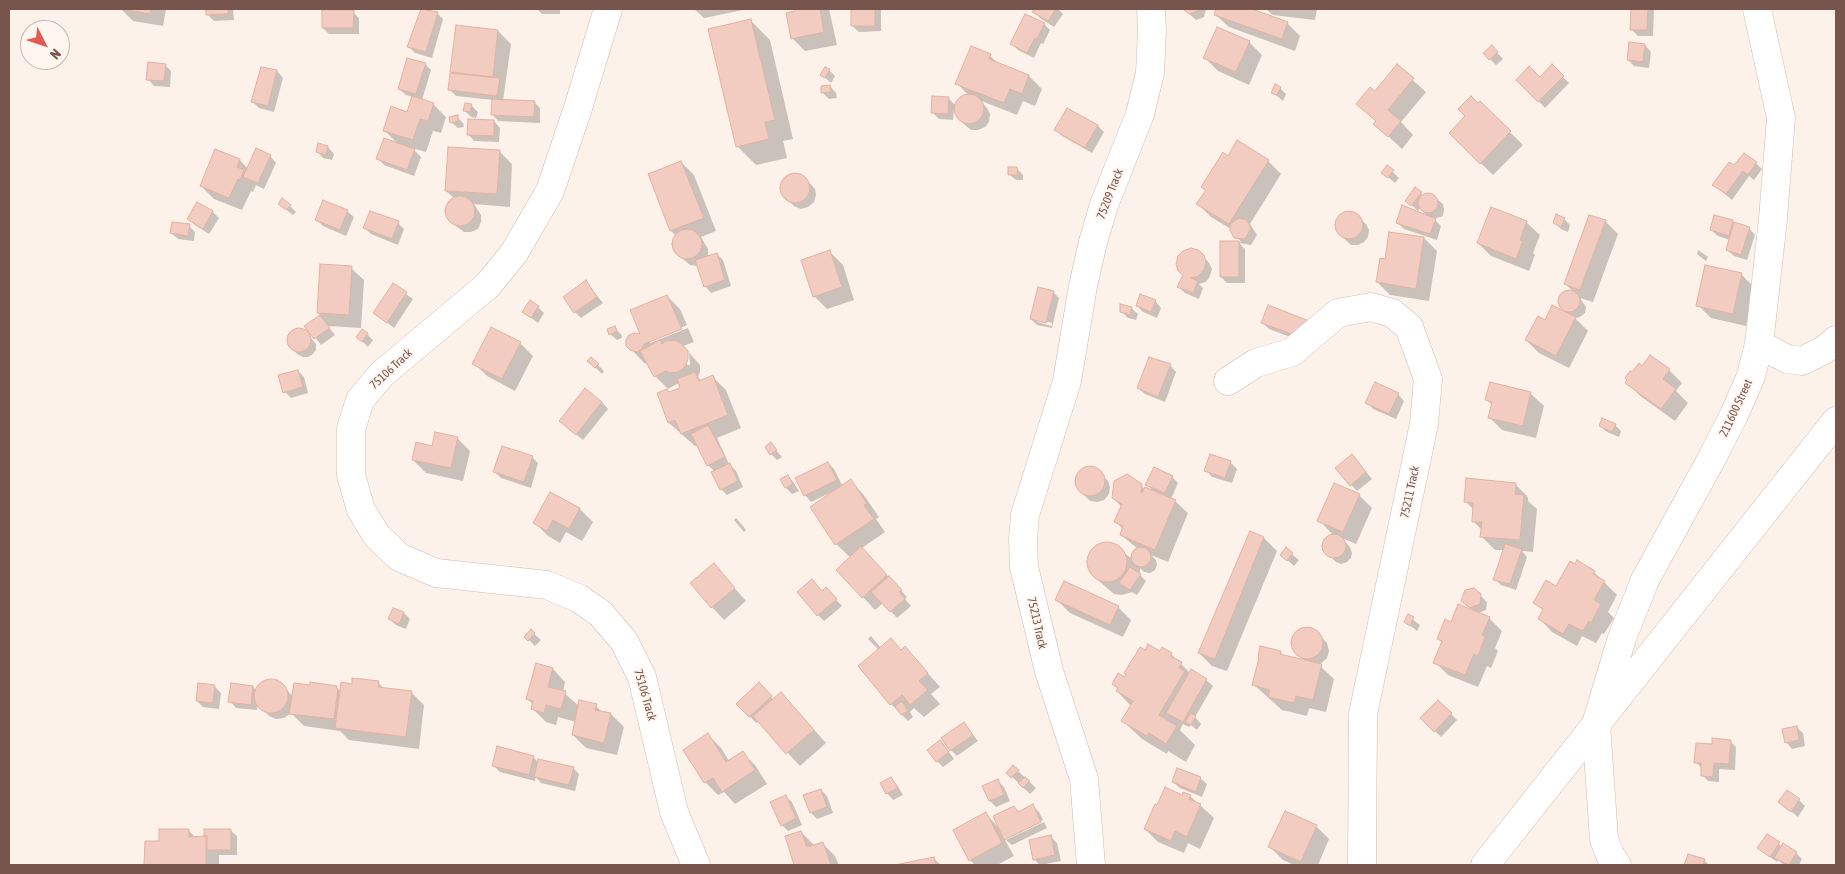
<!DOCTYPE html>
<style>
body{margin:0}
#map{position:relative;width:1845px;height:874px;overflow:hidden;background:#fcf2e9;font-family:"Asap Condensed",sans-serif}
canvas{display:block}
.frame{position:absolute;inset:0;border:10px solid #77554c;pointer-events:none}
.north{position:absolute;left:20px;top:20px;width:50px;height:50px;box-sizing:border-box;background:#fff6f0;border:1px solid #c9b6ae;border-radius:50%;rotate:131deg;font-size:14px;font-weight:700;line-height:20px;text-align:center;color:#77554c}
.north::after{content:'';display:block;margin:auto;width:18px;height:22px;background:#e45951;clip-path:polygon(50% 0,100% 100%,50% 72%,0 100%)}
</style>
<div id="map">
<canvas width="1845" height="874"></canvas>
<div class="frame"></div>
<div class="north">N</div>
</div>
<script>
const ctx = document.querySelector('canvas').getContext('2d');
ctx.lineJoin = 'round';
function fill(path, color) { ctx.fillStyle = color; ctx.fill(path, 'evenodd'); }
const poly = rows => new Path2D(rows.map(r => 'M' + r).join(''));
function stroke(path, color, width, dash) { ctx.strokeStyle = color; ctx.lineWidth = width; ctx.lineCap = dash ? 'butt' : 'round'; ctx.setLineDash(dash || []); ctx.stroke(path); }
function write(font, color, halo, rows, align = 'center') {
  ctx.font = font + ' "Asap Condensed",sans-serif'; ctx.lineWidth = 4; ctx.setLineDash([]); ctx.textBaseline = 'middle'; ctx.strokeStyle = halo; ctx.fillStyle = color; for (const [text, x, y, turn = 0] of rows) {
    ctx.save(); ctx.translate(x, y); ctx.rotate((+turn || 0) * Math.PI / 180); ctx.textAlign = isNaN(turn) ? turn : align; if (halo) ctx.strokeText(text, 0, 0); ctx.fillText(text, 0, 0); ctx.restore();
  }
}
const shadow = poly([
 [121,9,166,9,163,26,133,21],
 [207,9,233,9,234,20,214,21,208,15],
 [422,9,437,13,443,19,432,58,415,53,409,47,415,32],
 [537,9,560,9,560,14,542,14],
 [694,9,743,9,743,10,704,18],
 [796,9,829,9,837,45,805,51,792,38],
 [852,9,881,9,881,31,859,32,852,26],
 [1035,9,1058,9,1063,14,1054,27,1040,18,1034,11],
 [1184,9,1206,9,1204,17,1196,20],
 [1218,9,1248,9,1287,23,1300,36,1295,51,1229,27,1216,15],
 [1266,9,1317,9,1315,20,1273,15],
 [1632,9,1654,9,1653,36,1638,36,1632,30],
 [353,12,359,18,359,34,329,34,323,28],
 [751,21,770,40,793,139,783,141,787,158,756,165,737,146],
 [1044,24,1050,30,1043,44,1041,43,1034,58,1018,50,1012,44],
 [498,31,511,44,503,101,534,102,540,108,540,123,498,121,492,114,493,100,456,96,450,90,454,75,452,72],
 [1249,42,1262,55,1249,85,1218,71,1205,58],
 [1645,45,1651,52,1649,68,1634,66,1628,60],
 [1492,47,1503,59,1496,65,1485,54],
 [990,56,999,64,1029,76,1042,89,1035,106,1023,101,1017,115,979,100,987,108,990,114,989,122,985,127,978,130,971,130,965,125,958,118,954,109,953,120,939,119,932,112,948,98,956,106,960,98,968,95,957,83],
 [425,64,431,70,422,100,433,104,446,117,441,133,433,131,426,152,412,148,421,157,414,176,384,165,378,158,398,144,384,130,408,113,413,97,406,95,399,89],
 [165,65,171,71,170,87,154,86,148,79],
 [1397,66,1426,92,1401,122,1413,135,1402,149,1375,124,1377,122,1357,104,1375,93],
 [1552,66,1569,83,1545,108,1518,80,1540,79],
 [261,68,277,71,283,78,274,112,259,108,253,102],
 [829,70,835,76,831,83,822,75],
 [830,86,836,93,837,98,829,99,823,93],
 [1280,88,1286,94,1283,101,1272,92],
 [1480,103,1523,145,1493,175,1450,133],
 [471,105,478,112,476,118,471,117,465,111],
 [1067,109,1098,126,1104,132,1092,153,1062,136,1056,130],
 [457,117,463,123,464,127,458,128,451,122],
 [494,121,500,128,499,142,474,141,468,134],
 [328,147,334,154,332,160,323,158,317,151],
 [216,150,240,160,248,169,270,156,276,163,264,189,256,185,253,192,251,191,242,210,214,199,201,186],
 [499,151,512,164,510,207,474,204,481,215,481,222,478,229,471,232,464,232,450,222,447,215,447,208,450,201,455,199,446,191],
 [1228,157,1268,161,1281,174,1250,224,1257,235,1251,245,1239,243,1245,249,1245,283,1227,283,1221,277,1221,242,1241,242,1231,229,1211,217,1198,204],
 [681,162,694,175,716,231,701,237,708,249,708,257,717,254,723,260,731,286,711,293,705,286,698,266,690,265,677,254,673,247,674,240,676,236,671,231,650,175],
 [1756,163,1762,169,1754,180,1749,176,1732,200,1714,185],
 [1388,167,1399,178,1395,183,1383,173],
 [1017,169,1023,175,1023,180,1016,180,1009,174],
 [796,173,803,176,815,189,816,195,814,202,808,207,801,209,794,206,782,194,781,186,783,180,789,175],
 [1421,193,1423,196,1430,194,1436,198,1443,204,1444,210,1443,216,1434,219,1441,226,1437,240,1404,229,1397,222,1429,218,1420,208,1418,211,1407,201],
 [198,204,213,212,219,218,209,234,195,225,189,219],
 [279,204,290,206,296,212,293,215],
 [1491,209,1527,223,1540,235,1533,253,1535,255,1529,271,1491,256,1478,243],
 [347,211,354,217,346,236,323,226,317,220],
 [1346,213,1353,213,1366,224,1369,230,1368,237,1364,242,1358,245,1351,245,1339,234,1336,228,1336,221,1340,216],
 [1564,219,1570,225,1568,232,1561,229,1555,223],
 [1605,221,1618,234,1593,302,1580,298,1586,307,1585,313,1580,317,1575,318,1588,331,1569,368,1539,353,1526,340,1546,321,1568,314,1562,308,1559,302,1561,296,1566,292,1573,291,1565,284],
 [1732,221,1735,224,1749,228,1755,235,1747,260,1734,256,1727,250,1730,240,1718,236,1711,230],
 [398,223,404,229,398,245,371,234,365,228],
 [189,226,195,232,194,241,178,239,171,233],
 [1424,238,1437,251,1429,301,1390,295,1377,282,1386,261],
 [1698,250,1708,257,1706,261,1697,254],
 [830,252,843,265,854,300,827,309,814,296],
 [1203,256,1209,263,1212,269,1210,276,1206,282,1199,284,1203,288,1199,299,1185,293,1179,287],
 [351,268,364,280,361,328,328,326,335,335,321,345,306,326,321,316,318,313],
 [1741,274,1754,287,1746,326,1711,318,1698,305],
 [586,282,603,303,581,318,575,312],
 [393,285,413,299,394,328,375,313],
 [1053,292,1059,298,1052,328,1037,325,1031,319],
 [1037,319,1052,323,1052,326,1037,322],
 [667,296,680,309,687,325,650,341,650,343,688,328,694,342,683,346,700,365,700,372,698,377,702,381,713,377,726,390,741,428,717,438,729,464,736,471,743,487,727,495,721,489,715,472,708,465,698,445,695,446,669,423,667,390,670,393,681,389,679,383,668,389,655,376,649,364,644,363,631,349,642,336],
 [686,352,689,352,690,365,687,365],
 [1155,301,1161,308,1157,318,1143,312,1137,306],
 [538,307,544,313,538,323,524,312],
 [1131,308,1138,314,1136,320,1128,318,1122,312],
 [1262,322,1315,328,1309,344,1269,329],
 [614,328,621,334,622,338,617,340,610,334],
 [296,329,301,329,306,332,316,344,316,350,313,354,308,357,303,357,297,354,288,343,291,332],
 [367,334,373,340,368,347,358,337],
 [520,343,533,356,515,391,487,376,474,363],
 [598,365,604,371,602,374,595,367],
 [1170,365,1176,372,1165,402,1145,394,1138,388],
 [1643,367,1669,370,1682,383,1676,391,1688,403,1675,421,1639,395,1627,382,1632,374],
 [298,371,304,377,308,393,291,398,285,392],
 [1491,383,1531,394,1544,406,1536,438,1502,430,1489,417,1492,405,1487,400],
 [1398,394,1404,401,1396,419,1373,409,1367,402],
 [602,402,608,409,583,440,567,427],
 [1615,425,1621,431,1619,437,1607,432,1600,426],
 [457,438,470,451,463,481,426,473,413,460,433,447],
 [771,444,782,457,777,460,771,454],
 [1211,456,1231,463,1237,469,1232,483,1212,477,1206,470],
 [532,457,538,463,531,488,501,478,495,472],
 [1358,462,1372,479,1357,491,1337,469],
 [828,463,834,469,843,487,851,481,863,494,879,517,876,519,885,532,862,548,907,597,905,599,911,606,897,618,883,603,875,610,863,597,851,558,836,544,834,491,811,502,805,495],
 [1089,467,1096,469,1108,481,1110,487,1109,494,1104,500,1097,502,1090,501,1078,489,1076,482,1077,475,1082,469],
 [788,476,794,483,799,491,792,494,786,488,782,480],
 [1172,477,1178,483,1171,499,1175,501,1188,513,1168,562,1151,555,1156,560,1157,565,1155,570,1150,573,1144,572,1140,568,1140,575,1146,581,1137,595,1132,592,1122,595,1114,594,1093,576,1089,568,1088,559,1092,551,1098,546,1106,543,1115,545,1133,560,1132,556,1138,549,1121,535,1123,529,1116,522,1122,507,1113,498,1141,485,1145,490,1154,492,1147,484],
 [1515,484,1528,497,1528,501,1537,509,1533,552,1522,551,1527,557,1516,590,1501,585,1495,579,1504,550,1495,550,1482,537,1482,530,1473,521,1474,510,1466,502],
 [551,494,580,509,593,522,582,541,566,532,560,543,548,536,535,523],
 [1359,495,1372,508,1356,544,1340,537,1350,547,1352,553,1351,558,1347,562,1341,564,1336,562,1324,551,1323,546,1328,536,1333,535,1319,520],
 [736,518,742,525,746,530,744,532,738,525,734,520],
 [1250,532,1264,538,1277,551,1227,671,1212,666,1199,653],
 [1286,549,1299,560,1294,566,1282,555],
 [714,565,746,601,724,620,712,607],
 [1594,572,1617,595,1608,612,1614,618,1604,634,1602,633,1596,643,1582,636,1577,646,1552,632,1540,619,1544,612,1535,602],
 [822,592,832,595,842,606,824,621,818,615],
 [1480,595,1487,602,1486,610,1478,613,1489,618,1502,631,1495,648,1498,651,1491,668,1487,666,1478,687,1448,675,1435,662,1443,643,1438,639,1451,624,1474,611,1469,607],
 [1057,600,1118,607,1131,620,1123,637,1070,613],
 [394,609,404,613,410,619,406,629,396,625,390,619],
 [1408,616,1420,625,1417,631,1406,622],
 [1308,628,1315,630,1327,643,1329,651,1327,658,1319,665,1334,679,1326,712,1309,708,1307,716,1282,710,1254,685,1280,652,1284,656,1304,661,1294,650,1292,642,1294,635,1300,630],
 [531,631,541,640,535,646,526,637],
 [871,636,881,648,902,651,905,647,940,687,931,694,940,704,924,717,914,708,910,712,913,717,908,721,891,704,879,650,868,639],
 [1145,652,1171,654,1190,673,1206,680,1213,686,1195,717,1201,724,1197,730,1191,725,1189,727,1183,724,1180,730,1195,745,1186,762,1168,751,1167,754,1142,739,1123,721,1131,706,1117,691,1118,689,1113,684,1125,678],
 [553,669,565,682,563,692,579,706,596,706,603,713,611,714,624,727,617,755,586,748,573,735,576,722,558,717,556,725,546,722,533,709,534,705,527,699],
 [273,680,281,683,293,697,336,687,341,692,353,685,378,682,384,689,411,692,424,705,419,749,349,740,340,731,304,726,291,713,284,718,276,719,269,716,258,704,257,710,236,708,230,701,232,685,253,687,257,691,259,686,265,681],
 [759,684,774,700,781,693,826,743,800,766,758,721,756,723,738,704],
 [215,687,221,693,219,709,203,707,197,701],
 [1438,701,1457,720,1441,737,1422,718],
 [964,723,978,741,957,756,951,750],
 [1796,727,1803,733,1805,746,1792,749,1786,742],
 [708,735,721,748,729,761,742,753,755,765,767,784,735,804,724,792,718,795,705,782,684,750],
 [1730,741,1736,747,1735,770,1719,769,1719,782,1708,781,1702,775,1702,769,1696,762,1714,746],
 [946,748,954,759,943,767,937,761],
 [533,757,538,762,573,768,579,774,575,791,541,783,536,777,535,781,500,772,494,766],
 [1018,771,1036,788,1030,794,1008,773],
 [891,778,897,785,903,795,893,800,887,793,882,784],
 [1200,778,1207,784,1202,797,1180,788,1173,782],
 [998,781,1004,787,1010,801,996,807,990,801,984,787],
 [821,790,827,796,833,813,817,819,811,813],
 [785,796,792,802,802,825,788,831,782,825],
 [1190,796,1214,818,1200,849,1188,843,1184,853,1158,842,1145,829,1158,807,1183,797],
 [1799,800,1805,806,1798,817,1780,802],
 [1033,806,1039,812,1043,820,1006,838,1005,840,1014,856,997,865,975,865,970,860,986,814,999,828,1014,807,1019,812],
 [1285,812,1317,827,1329,839,1318,865,1294,865,1283,860,1270,847],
 [1044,822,1047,828,1012,845,1006,840],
 [188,830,196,838,208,838,206,836,230,830,237,836,237,855,219,855,219,865,146,865,146,842,160,842],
 [801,832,814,845,822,843,835,856,839,865,796,865,786,837],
 [1767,836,1783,847,1796,853,1802,859,1799,865,1784,865,1778,860,1777,862,1765,854,1759,848],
 [1051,837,1057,843,1061,861,1040,865,1034,859],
 [1689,855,1704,860,1709,865,1686,865],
 [933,858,941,865,900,865]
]);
const building = poly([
 [122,9,151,9,150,14,122,9],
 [206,9,228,9,228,14,206,15,206,9],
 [421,9,438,12,426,52,407,47,421,9],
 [795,9,820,9,824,32,791,39,786,13,795,11,795,9],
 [851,9,875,9,875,26,851,26,851,9],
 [1034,9,1056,9,1048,21,1032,12,1034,9],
 [1183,9,1198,9,1198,11,1189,14,1183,9],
 [1216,9,1252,9,1288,22,1282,39,1214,15,1216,9],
 [1631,9,1648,9,1647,30,1630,30,1631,9],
 [322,10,354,10,353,28,322,28,322,10],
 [1025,14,1045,23,1037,39,1035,38,1027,53,1010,44,1025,14],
 [751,19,775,120,765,122,769,139,736,147,708,29,751,19],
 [456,25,498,30,493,77,450,72,456,25],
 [1217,27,1250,41,1236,72,1203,58,1217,27],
 [1629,42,1645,44,1643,62,1627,60,1629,42],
 [1492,45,1498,52,1489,60,1483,53,1492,45],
 [971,46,991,54,989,59,1029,75,1022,94,1010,89,1004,103,955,84,971,46],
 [407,58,426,63,416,94,398,89,407,58],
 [148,62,166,64,164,81,146,80,148,62],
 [1397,64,1414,78,1388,110,1401,121,1388,137,1373,124,1376,121,1356,104,1370,87,1375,91,1397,64],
 [1552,64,1564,76,1538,102,1516,80,1529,66,1540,77,1552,64],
 [261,67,277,70,268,106,251,102,261,67],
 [825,67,830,69,825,78,820,75,825,67],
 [450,73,500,78,497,96,448,90,450,73],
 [1275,84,1281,87,1277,95,1271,93,1275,84],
 [830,85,831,92,821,93,821,86,830,85],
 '954 109a15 15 0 1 1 30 0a15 15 0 1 1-30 0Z',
 [412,96,434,103,428,121,420,119,413,140,383,131,391,106,407,112,412,96],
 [932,96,949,97,948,114,931,113,932,96],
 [1471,96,1478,103,1480,101,1511,131,1480,164,1449,133,1465,116,1458,109,1471,96],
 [492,99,535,101,534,117,491,115,492,99],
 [465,103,472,104,470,112,463,111,465,103],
 [1067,108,1098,125,1085,148,1054,130,1067,108],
 [458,115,458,121,450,123,449,117,458,115],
 [468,119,494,120,494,136,467,135,468,119],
 [384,138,415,149,407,170,376,159,384,138],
 [1237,140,1269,160,1229,224,1196,204,1206,190,1201,187,1223,152,1228,156,1237,140],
 [318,143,328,146,326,155,316,152,318,143],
 [448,147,500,150,497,194,445,191,448,147],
 [256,148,271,155,258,183,243,177,256,148],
 [215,149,240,159,237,167,244,170,240,180,238,179,229,198,200,186,215,149],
 [1744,153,1757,162,1748,175,1743,171,1726,194,1712,185,1729,162,1734,165,1744,153],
 [681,161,704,218,670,231,648,174,681,161],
 [1387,165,1394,170,1388,178,1381,173,1387,165],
 [1008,167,1017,167,1018,175,1008,175,1008,167],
 '780 188a15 15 0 1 1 30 0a15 15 0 1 1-30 0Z',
 [1415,187,1422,192,1411,206,1405,201,1415,187],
 '1418 203a10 10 0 1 1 20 0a10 10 0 1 1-20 0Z',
 '445 211a15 15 0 1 1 30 0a15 15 0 1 1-30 0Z',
 [282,198,291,205,286,210,278,204,282,198],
 [323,200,348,210,340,230,315,220,323,200],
 [197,202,213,211,203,229,187,219,197,202],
 [1402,205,1436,219,1430,234,1396,223,1402,205],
 [1491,207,1527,221,1520,240,1523,241,1516,259,1477,243,1491,207],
 '1335 225a14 14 0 1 1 28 0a14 14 0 1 1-28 0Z',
 [370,211,399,221,392,239,363,228,370,211],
 [1556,214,1565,218,1561,227,1553,223,1556,214],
 [1589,215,1606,220,1580,290,1564,284,1589,215],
 [1714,215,1733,220,1729,236,1710,230,1714,215],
 [1239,218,1247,220,1251,228,1245,239,1234,238,1230,230,1230,224,1239,218],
 [172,222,190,224,188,236,170,233,172,222],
 [1734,222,1750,227,1741,255,1726,250,1734,222],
 '672 244a15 15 0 1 1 30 0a15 15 0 1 1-30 0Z',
 [1389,232,1424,237,1416,289,1376,282,1380,258,1385,259,1389,232],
 [1220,241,1239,241,1239,277,1220,277,1220,241],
 [1191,248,1198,250,1204,255,1206,262,1204,270,1199,276,1191,278,1198,281,1193,293,1177,287,1183,275,1178,271,1176,264,1178,256,1183,251,1191,248],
 [830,250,842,287,813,297,801,260,830,250],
 [717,253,725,280,704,287,695,260,717,253],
 [320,264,352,266,349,315,317,313,320,264],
 [1705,265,1742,273,1733,314,1696,306,1705,265],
 [586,280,597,297,574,313,563,297,586,280],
 [393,283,407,292,387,323,373,313,393,283],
 [1038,287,1054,291,1046,323,1030,319,1038,287],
 '1558 301a11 11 0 1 1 22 0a11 11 0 1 1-22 0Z',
 [1140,294,1156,300,1151,312,1136,306,1140,294],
 [667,295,682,329,644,344,641,350,636,352,630,350,626,346,626,340,629,335,634,333,640,334,630,310,667,295],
 [530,300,539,306,531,318,522,312,530,300],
 [1120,304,1132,307,1130,315,1120,312,1120,304],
 [1268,305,1309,321,1303,338,1261,323,1268,305],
 [1552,305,1576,317,1556,356,1525,340,1538,316,1545,320,1552,305],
 [320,315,330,328,314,339,304,326,320,315],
 [615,326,617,331,609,335,607,329,615,326],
 [491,327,521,342,502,379,472,364,491,327],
 '287 340a12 12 0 1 1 24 0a12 12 0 1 1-24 0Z',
 [362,329,368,333,362,342,356,337,362,329],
 [660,340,662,344,666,341,675,340,682,344,688,351,688,359,685,367,678,372,670,373,666,371,654,377,640,351,660,340],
 [1650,355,1670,369,1663,379,1676,389,1661,409,1625,383,1627,380,1625,378,1630,371,1632,372,1639,363,1642,366,1650,355],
 [591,357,599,364,595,368,587,361,591,357],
 [1149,357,1171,364,1158,397,1137,388,1149,357],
 [298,370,303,387,283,393,278,375,298,370],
 [695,372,699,381,713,375,728,415,681,434,675,420,668,423,657,393,667,389,669,392,680,388,677,379,695,372],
 [1375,382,1399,393,1389,414,1365,403,1375,382],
 [1490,382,1531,392,1523,426,1488,418,1492,402,1485,400,1490,382],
 [585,388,602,402,576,435,559,421,585,388],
 [1602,418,1616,424,1612,432,1599,426,1602,418],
 [708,425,725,457,707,466,691,434,708,425],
 [435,432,458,437,451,468,412,460,416,442,432,446,435,432],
 [771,442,777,450,770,455,765,447,771,442],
 [502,446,533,456,524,482,493,472,502,446],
 [1210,454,1231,461,1225,478,1204,471,1210,454],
 [1352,454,1366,472,1350,486,1335,468,1352,454],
 [828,462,837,480,804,496,795,478,828,462],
 [730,463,738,481,720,490,711,472,730,463],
 '1075 481a15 15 0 1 1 30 0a15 15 0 1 1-30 0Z',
 [1154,467,1173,476,1165,493,1145,485,1154,467],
 [1127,474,1142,484,1141,493,1142,493,1145,487,1176,500,1155,550,1120,535,1123,526,1114,522,1122,504,1112,498,1114,481,1127,474],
 [788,475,793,484,785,488,780,479,788,475],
 [1466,478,1516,483,1515,494,1524,495,1520,540,1480,537,1482,522,1472,522,1473,503,1464,502,1466,478],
 [851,479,867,504,864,505,874,519,835,545,810,507,851,479],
 [1334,483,1360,494,1343,532,1317,521,1334,483],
 [550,492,580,508,569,529,553,520,547,531,533,523,550,492],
 [1250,531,1264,537,1215,659,1198,653,1250,531],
 '1322 546a12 12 0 1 1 24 0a12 12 0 1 1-24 0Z',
 '1087 562a20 20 0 1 1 40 0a20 20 0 1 1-40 0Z',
 [1505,544,1522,549,1510,584,1493,580,1505,544],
 [861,546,887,575,862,598,836,570,861,546],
 [1286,547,1293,553,1287,561,1280,555,1286,547],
 '1131 557a10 10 0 1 1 20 0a10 10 0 1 1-20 0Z',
 [1577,560,1595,571,1593,574,1605,581,1594,600,1601,604,1591,623,1589,621,1583,631,1569,624,1563,634,1538,619,1543,609,1533,603,1546,580,1556,586,1570,561,1575,564,1577,560],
 [714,563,735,588,711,608,690,583,714,563],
 [1130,567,1141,574,1130,590,1119,583,1130,567],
 [889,576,902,590,899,592,905,599,890,612,871,592,889,576],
 [812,579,822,591,826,587,837,599,817,616,797,592,812,579],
 [1064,581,1119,606,1110,625,1055,600,1064,581],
 [1474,588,1481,594,1480,604,1470,608,1461,601,1465,590,1474,588],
 [1458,604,1490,617,1482,635,1485,637,1478,656,1474,654,1465,675,1433,663,1442,641,1437,639,1445,619,1451,622,1458,604],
 [393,608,404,612,399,624,388,619,393,608],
 [1408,614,1414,617,1410,626,1404,622,1408,614],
 '1291 643a16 16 0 1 1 32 0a16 16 0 1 1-32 0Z',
 [531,629,535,633,528,641,524,637,531,629],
 [891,638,901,650,905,646,928,673,919,681,928,690,910,705,902,695,890,705,858,666,891,638],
 [1148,644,1160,651,1162,647,1172,653,1170,656,1182,662,1179,668,1185,671,1159,715,1177,726,1166,744,1149,733,1147,736,1121,721,1133,701,1116,691,1118,688,1112,684,1118,673,1125,677,1126,674,1124,673,1140,647,1145,650,1148,644],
 [1260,646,1281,651,1280,654,1322,664,1313,700,1296,696,1294,703,1268,697,1270,690,1252,685,1259,658,1258,657,1260,646],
 [536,663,553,668,548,687,566,691,561,709,546,705,544,713,531,709,533,701,526,699,536,663],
 [1191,669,1207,679,1183,722,1166,713,1191,669],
 [352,678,379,681,378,687,412,691,406,737,335,728,341,682,352,684,352,678],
 '254 696a17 17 0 1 1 34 0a17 17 0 1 1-34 0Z',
 [310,682,337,686,336,688,338,689,334,719,289,714,294,683,310,685,310,682],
 [759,682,772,696,749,717,736,704,759,682],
 [198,683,215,685,213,703,196,701,198,683],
 [231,683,253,686,251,705,228,702,231,683],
 [781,692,814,730,786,754,753,716,781,692],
 [579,700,597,704,595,710,611,713,604,743,572,735,579,700],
 [1438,700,1452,713,1434,732,1420,718,1438,700],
 [902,701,908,711,901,715,895,706,902,701],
 [1191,713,1196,716,1191,725,1185,722,1191,713],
 [964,722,973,735,950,751,941,738,964,722],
 [1797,726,1799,740,1785,743,1782,729,1797,726],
 [708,733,726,762,743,751,755,770,722,792,713,778,704,783,683,750,708,733],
 [1712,738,1731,740,1729,764,1714,763,1713,777,1701,776,1701,763,1694,763,1696,743,1712,744,1712,738],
 [940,740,949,752,936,762,927,750,940,740],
 [497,746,534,756,529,775,492,766,497,746],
 [538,759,574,767,569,785,534,777,538,759],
 [1013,765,1019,770,1011,778,1006,773,1013,765],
 [1177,768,1201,777,1196,792,1172,782,1177,768],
 [891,777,898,788,886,794,880,783,891,777],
 [1025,777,1030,781,1023,788,1018,783,1025,777],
 [998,779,1004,795,989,801,982,786,998,779],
 [1165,787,1182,795,1183,792,1191,795,1189,799,1201,804,1187,837,1175,831,1171,841,1144,829,1155,804,1157,805,1165,787],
 [821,789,827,807,810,813,803,795,821,789],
 [1787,790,1800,799,1791,812,1778,802,1787,790],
 [786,795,796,818,781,826,770,802,786,795],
 [1033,804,1041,822,1004,840,993,816,1014,806,1018,812,1033,804],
 [1285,811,1317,825,1301,862,1268,847,1285,811],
 [986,812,1002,843,969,861,953,830,986,812],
 [159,829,189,829,189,837,206,836,206,865,144,865,145,841,159,841,159,829],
 [204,829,231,829,231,850,207,850,207,836,204,836,204,829],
 [801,831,807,847,823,842,831,865,794,865,785,836,801,831],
 [1767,834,1780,842,1770,857,1757,848,1767,834],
 [1051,835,1055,855,1033,860,1029,840,1051,835],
 [1783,843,1797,852,1789,865,1774,858,1783,843],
 [1688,854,1705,859,1703,865,1684,865,1688,854],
 [934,857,936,865,895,865,934,857]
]);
const street = poly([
 [608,9,578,108,550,191,514,253,488,285,382,374,360,400,351,429,351,475,361,510,377,536,399,557,436,573,547,585,578,598,600,613,624,641,642,677,674,812,696,865],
 [1759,344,1787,359,1802,361,1824,350,1836,340],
 [1228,381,1256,363,1292,352,1338,313,1371,307,1392,313,1409,327,1428,379,1424,424,1363,714,1362,865],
 [1091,865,1084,779,1049,671,1024,567,1023,539,1025,515,1067,381,1083,286,1093,242,1104,205,1140,114,1150,73,1152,31,1151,9],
 [1617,865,1610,855,1604,839,1596,724,1622,638,1645,580,1712,458,1734,415,1751,376,1759,344,1773,219,1781,118,1757,9]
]);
const secondary = poly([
 [1485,865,1836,421]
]);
const streetNames = [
 ["75209 Track",1110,194,-69],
 ["75106 Track",391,369,-43],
 ["211600 Street",1736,408,-65],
 ["75211 Track",1410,492,-78],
 ["75213 Track",1037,623,77],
 ["75106 Track",645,695,74]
];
fill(shadow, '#0003');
fill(building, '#f2ccc1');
stroke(building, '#e4b0a1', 1);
stroke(street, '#d1bab1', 29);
stroke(secondary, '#d4b9ae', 29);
stroke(street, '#fff', 28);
stroke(secondary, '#fff', 28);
write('12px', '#77554c', '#fff6f0', streetNames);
</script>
